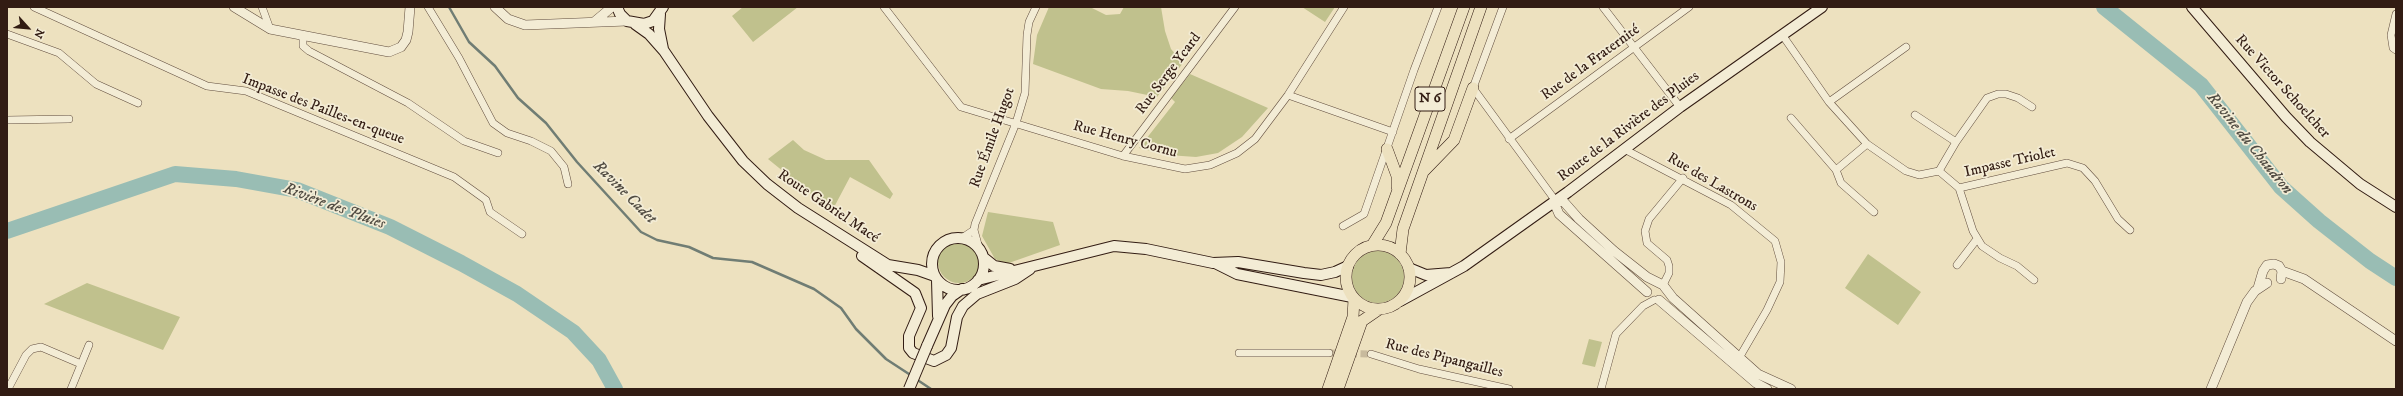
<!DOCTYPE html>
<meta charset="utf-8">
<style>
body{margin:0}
#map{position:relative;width:2403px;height:396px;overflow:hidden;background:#ede1bf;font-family:"IM FELL DW Pica",serif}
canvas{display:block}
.frame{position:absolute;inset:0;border:8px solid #321c13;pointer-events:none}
.north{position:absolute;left:8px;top:8px;width:40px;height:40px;-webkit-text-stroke:3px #f3ecd5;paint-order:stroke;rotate:117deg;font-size:11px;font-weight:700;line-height:16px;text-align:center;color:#321c13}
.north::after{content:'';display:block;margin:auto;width:14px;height:18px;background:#321c13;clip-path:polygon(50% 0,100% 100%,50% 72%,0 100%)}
</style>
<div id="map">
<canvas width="2403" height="396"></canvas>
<div class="frame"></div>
<div class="north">N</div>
</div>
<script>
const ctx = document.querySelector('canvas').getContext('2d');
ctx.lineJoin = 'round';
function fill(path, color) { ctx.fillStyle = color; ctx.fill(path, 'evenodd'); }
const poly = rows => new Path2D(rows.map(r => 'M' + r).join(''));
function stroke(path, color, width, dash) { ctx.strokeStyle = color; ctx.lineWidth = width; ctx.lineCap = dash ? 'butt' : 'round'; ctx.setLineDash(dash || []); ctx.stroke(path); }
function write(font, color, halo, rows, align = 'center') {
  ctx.font = font + ' "IM FELL DW Pica",serif'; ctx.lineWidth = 3.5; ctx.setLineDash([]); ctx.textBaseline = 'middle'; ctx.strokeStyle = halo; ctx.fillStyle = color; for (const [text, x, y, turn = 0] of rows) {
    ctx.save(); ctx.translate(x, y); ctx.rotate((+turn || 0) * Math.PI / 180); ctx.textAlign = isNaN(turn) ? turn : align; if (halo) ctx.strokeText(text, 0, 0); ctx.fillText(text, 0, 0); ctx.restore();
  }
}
const green = poly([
 [743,7,798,7,753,42,732,16],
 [1049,7,1090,7,1106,15,1120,14,1124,7,1161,7,1165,31,1171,49,1183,63,1157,97,1128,91,1101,89,1033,64,1037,35],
 [1302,7,1335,7,1325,22],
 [1190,74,1268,108,1242,137,1218,153,1196,157,1168,155,1139,148,1175,102,1171,98],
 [793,140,804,150,826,160,869,160,893,194,890,199,850,177,832,211,768,159],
 [988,212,1053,222,1060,245,1006,264,995,259,982,236],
 '938 262a21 21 0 1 1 42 0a21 21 0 1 1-42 0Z',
 '1352 277a26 26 0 1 1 52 0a26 26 0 1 1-52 0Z',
 [1868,254,1921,292,1898,325,1845,288],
 [87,283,180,317,163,350,44,304],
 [1589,339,1602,342,1595,367,1582,364]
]);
const stream = poly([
 [449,7,469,42,495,66,518,98,546,123,577,162,641,232,657,240,689,247,713,258,752,262,814,289,841,308,856,329,886,359,912,376],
 [916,379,931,389]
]);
const river = poly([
 [2104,7,2201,85,2281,187,2319,221,2370,261,2396,278],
 [7,231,175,174,236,179,297,190,390,227,461,263,517,294,573,332,599,360,615,389]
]);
const minorTunnel = poly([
 [1329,353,1371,354]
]);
const minor = poly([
 [34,7,207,86,246,91,454,177,486,200,490,212,522,234],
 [262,7,270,29],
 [428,7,459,58,493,123,507,133,531,141,551,151,564,167,568,184],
 [884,7,961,107,1123,156,1185,169,1210,165,1237,153,1255,139,1288,95,1344,7],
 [1503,7,1473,88,1555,200],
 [1603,7,1680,107],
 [2396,14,2391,35,2393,48,2396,50],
 [7,34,59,53,96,84,138,103],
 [303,35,303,46,309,51,408,103,464,141,498,153],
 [1783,36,1829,102,1867,144,1906,171,1919,175,1939,171],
 [1288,95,1393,132],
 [1829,102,1906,47],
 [1915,115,1956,142],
 [1791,118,1836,170,1841,183,1874,212],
 [7,120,69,119],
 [1509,139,1689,7],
 [1624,149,1731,205,1775,241,1781,262,1780,282,1767,310,1739,358],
 [1123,156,1235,7],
 [1836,170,1867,144],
 [1939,171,1959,188,1973,231,1982,246,2000,258,2017,266,2034,280],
 [1939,171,1956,142,1987,98,1998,94,2006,94,2018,98,2032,107],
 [1959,188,2067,163,2083,168,2095,181,2118,219,2130,230],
 [1343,226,1364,214,1414,70,1438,7],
 [962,238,974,230],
 [979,248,974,230,975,224,1016,123,1025,93,1027,35,1029,22,1036,7],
 [1957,265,1977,239],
 [1663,285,1669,273,1669,266,1667,260,1647,243,1645,231,1649,219,1683,178],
 [1239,353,1329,353],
 [1371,354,1419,369,1509,389],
 [8,389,26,355,32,349,41,347,81,364],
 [71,389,89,345],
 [1601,389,1616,334,1643,306,1654,300]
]);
const tertiary = poly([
 [234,7,270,29,389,52,401,47,406,40,408,32,410,7],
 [495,7,508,19,525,25,627,21],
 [594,22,612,7],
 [2282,271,2304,279,2396,341],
 [2258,288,2263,271,2267,265,2274,264,2279,266,2282,271,2281,279],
 [1647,292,1559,214,1556,207,1555,200,1564,202,1579,219,1614,251,1647,277,1663,285,1673,298,1758,374,1791,389],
 [1659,300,1756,383,1767,389],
 [2211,389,2247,302,2255,291,2267,283]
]);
const secondary = poly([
 [617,7,620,14,627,21,644,24,653,21,663,7],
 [2192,7,2286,117,2310,142,2360,184,2396,207],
 [660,14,659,29,663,49],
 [635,24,649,34,664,51,708,116,743,161,767,184,798,208,888,265,918,270,935,276],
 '932 264a26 26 0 1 1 52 0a26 26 0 1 1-52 0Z',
 [862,256,915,293,921,308,909,336,909,348,913,353,934,361,946,355,951,348,957,317,963,306,977,294,1015,279,1030,269],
 [984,258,994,266,1010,269],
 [1215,263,1237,274,1352,297],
 [1409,268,1426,275,1451,273],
 [937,280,938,316],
 [978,280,1114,246,1146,249,1213,263,1238,262,1304,273,1321,275,1335,272,1348,266],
 [1400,301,1464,266,1568,192,1680,107,1822,7],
 [927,346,945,305,952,296,962,289]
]);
const primary = poly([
 [1387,149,1397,176,1397,187],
 [1423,172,1454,140,1473,88],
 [1373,244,1386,223,1464,7],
 '1346 277a32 32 0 1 1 64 0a32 32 0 1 1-64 0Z',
 [1400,254,1403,229,1481,7],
 [1328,389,1353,317,1354,299],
 [1338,389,1362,321,1378,310]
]);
const secondaryBridge = poly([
 [909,389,927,346]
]);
const shields = [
 [1430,99,30]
];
const shieldNames = [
 ["N 6",1430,99]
];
const streetNames = [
 ["Rue de la Fraternité",1591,63,-36],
 ["Rue Serge Ycard",1169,74,-53],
 ["Rue Victor Schoelcher",2282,87,48],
 ["Impasse des Pailles-en-queue",323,110,21],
 ["Route de la Rivière des Pluies",1629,127,-37],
 ["Rue Émile Hugot",993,138,-70],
 ["Rue Henry Cornu",1125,140,15],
 ["Impasse Triolet",2010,163,-13],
 ["Rue des Lastrons",1712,183,30],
 ["Route Gabriel Macé",828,207,34],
 ["Rue des Pipangailles",1444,359,14]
];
const waterNames = [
 ["Ravine du Chaudron",2249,144,51],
 ["Ravine Cadet",624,193,45],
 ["Rivière des Pluies",334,207,20]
];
fill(green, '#c0c18d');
stroke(stream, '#707d74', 2.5);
stroke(river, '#99bdb4', 16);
stroke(minorTunnel, '#c8ba9d', 7, [7, 3.5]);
stroke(minor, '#614d3e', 8);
stroke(tertiary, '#614d3e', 10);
stroke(secondary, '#321c13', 12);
stroke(primary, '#321c13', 12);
stroke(minor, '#f3ecd5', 7);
stroke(tertiary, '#f3ecd5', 9);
stroke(secondary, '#f3ecd5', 10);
stroke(primary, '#ede1bf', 11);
stroke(secondaryBridge, '#321c13', 12, []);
stroke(secondaryBridge, '#f3ecd5', 10);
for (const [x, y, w] of shields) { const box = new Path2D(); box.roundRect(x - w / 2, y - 12, w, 24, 3); ctx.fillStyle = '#f3ecd5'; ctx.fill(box); stroke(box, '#321c13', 1); }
write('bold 14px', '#321c13', null, shieldNames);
write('15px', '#321c13', '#f3ecd5', streetNames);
write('italic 16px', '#514c43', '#f3ecd5', waterNames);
</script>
